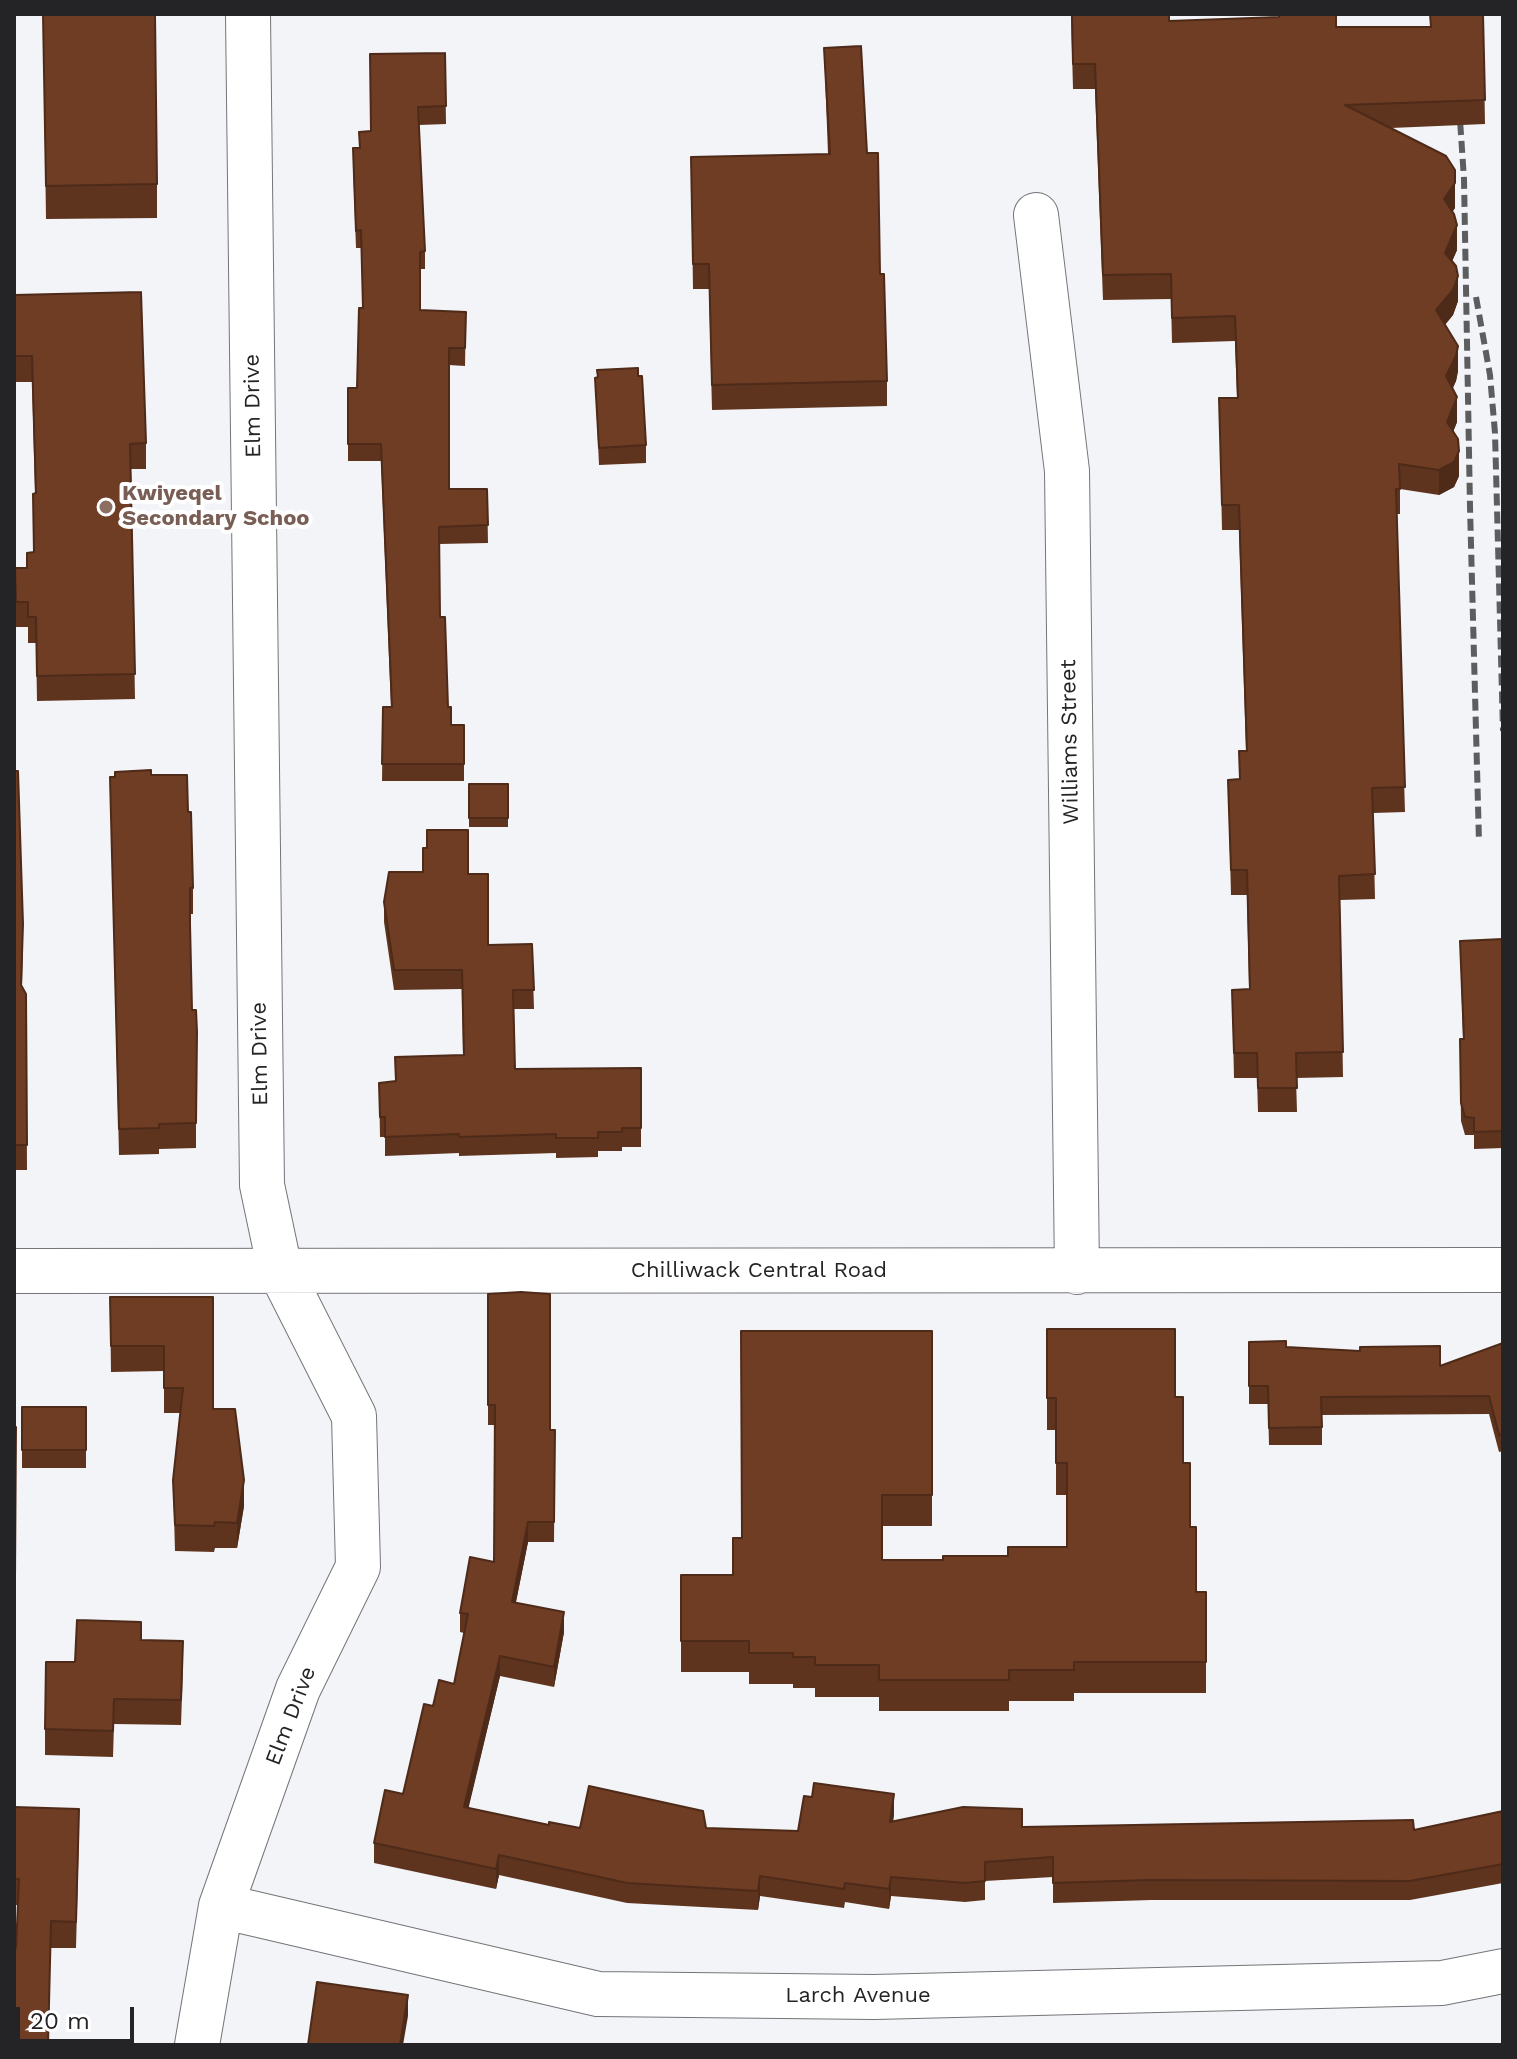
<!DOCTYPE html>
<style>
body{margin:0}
#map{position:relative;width:1517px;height:2059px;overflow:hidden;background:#f2f4f8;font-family:"Work Sans",sans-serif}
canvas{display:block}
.frame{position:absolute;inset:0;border:16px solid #242426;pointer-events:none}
.scale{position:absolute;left:16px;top:2007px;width:118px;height:36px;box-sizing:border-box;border:4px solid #242426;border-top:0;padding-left:10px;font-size:24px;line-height:28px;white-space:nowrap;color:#242426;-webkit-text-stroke:6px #fff;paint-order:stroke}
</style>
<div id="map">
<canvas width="1517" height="2059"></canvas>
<div class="frame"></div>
<div class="scale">20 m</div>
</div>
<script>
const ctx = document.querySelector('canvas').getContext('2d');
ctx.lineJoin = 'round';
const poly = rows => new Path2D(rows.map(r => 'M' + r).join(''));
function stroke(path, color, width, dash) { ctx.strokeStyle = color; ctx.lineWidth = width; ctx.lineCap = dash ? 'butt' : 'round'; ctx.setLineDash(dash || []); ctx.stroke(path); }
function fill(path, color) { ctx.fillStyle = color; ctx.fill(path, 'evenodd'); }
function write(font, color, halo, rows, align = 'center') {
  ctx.font = font + ' "Work Sans",sans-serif'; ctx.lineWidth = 8; ctx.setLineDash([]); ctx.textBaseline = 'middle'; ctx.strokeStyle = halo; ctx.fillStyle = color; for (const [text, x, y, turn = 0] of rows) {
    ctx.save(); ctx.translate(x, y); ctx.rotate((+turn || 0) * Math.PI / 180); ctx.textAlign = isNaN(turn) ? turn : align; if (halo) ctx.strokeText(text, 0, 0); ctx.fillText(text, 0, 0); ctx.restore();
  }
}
const minor = poly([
 [1036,215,1067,471,1077,1272],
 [14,1271,1503,1270],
 [221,1906,598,1994,874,1997,1442,1983,1503,1971],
 [197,2045,221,1906,298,1689,358,1567,354,1416,280,1270,262,1185,248,14]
]);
const rail = poly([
 [1459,105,1464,179,1470,507,1479,842],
 [1476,297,1490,375,1495,433,1503,731]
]);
const wall = poly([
 [43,14,157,184,157,218,46,219],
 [1071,14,1169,14,1169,21,1278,17,1278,14,1336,14,1336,27,1430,27,1430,14,1483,14,1485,124,1391,128,1455,195,1455,208,1452,212,1457,250,1452,261,1458,301,1453,315,1445,325,1458,371,1456,381,1453,388,1457,422,1453,432,1459,476,1454,487,1439,495,1400,489,1400,514,1396,514,1405,812,1373,813,1375,899,1340,900,1343,1077,1296,1078,1297,1112,1258,1112,1257,1078,1234,1078,1232,990,1249,989,1247,895,1231,895,1228,780,1239,779,1239,751,1246,751,1239,530,1222,530,1219,398,1237,398,1235,341,1172,343,1171,299,1103,300,1095,89,1073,89],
 [824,48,867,153,880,274,887,381,887,406,712,410,709,289,693,289,691,157,828,154],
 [445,53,446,124,419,125,425,251,425,269,420,269,420,310,466,312,465,366,449,365,449,489,487,489,488,543,439,544,440,617,448,707,451,725,464,725,464,781,382,781,383,707,391,707,381,461,348,461,348,388,357,388,363,308,361,248,356,248,353,166,359,148,371,131],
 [14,295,146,443,146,469,131,469,135,699,37,701,36,643,28,643,28,627,16,627,15,568,27,568,34,552,35,493,32,382,14,382],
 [595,378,646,445,646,463,599,465],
 [14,771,23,949,22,987,26,994,27,1170,14,1170],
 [151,775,188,812,193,888,193,914,190,914,192,1010,196,1010,196,1148,159,1149,159,1154,119,1155,110,777],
 [469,784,508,784,508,827,469,827],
 [468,874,488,945,532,944,534,1009,514,1009,515,1069,641,1068,641,1147,622,1147,622,1151,598,1151,598,1157,556,1158,556,1153,459,1156,459,1153,385,1156,385,1137,380,1137,379,1083,395,1081,395,1057,463,1055,462,989,394,990,384,922,384,902],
 [1503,939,1503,1148,1474,1149,1474,1135,1465,1135,1461,1121,1460,1039,1463,1039,1460,941],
 [488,1294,550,1430,555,1430,554,1542,528,1542,516,1602,564,1632,554,1687,500,1676,468,1808,549,1825,580,1828,706,1828,798,1831,894,1814,893,1822,1022,1827,1414,1830,1503,1811,1503,1883,1410,1900,1151,1900,1053,1903,1053,1877,985,1881,985,1900,965,1902,891,1896,889,1909,845,1902,844,1908,760,1896,758,1910,627,1903,499,1875,496,1889,374,1863,374,1843,403,1794,433,1706,454,1684,464,1633,460,1632,460,1613,494,1562,494,1425,488,1425],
 [110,1297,213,1297,213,1409,244,1506,237,1548,215,1548,214,1552,175,1551,173,1480,180,1413,164,1413,164,1371,111,1372],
 [1047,1329,1175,1397,1190,1527,1196,1592,1206,1592,1206,1693,1074,1693,1074,1701,1009,1701,1009,1711,879,1711,879,1697,815,1697,815,1688,793,1688,793,1684,749,1684,749,1672,681,1672,681,1575,733,1575,742,1538,932,1331,932,1526,882,1526,882,1560,943,1560,1008,1556,1067,1547,1067,1495,1056,1495,1056,1430,1047,1430],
 [1249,1342,1440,1366,1503,1343,1503,1451,1499,1452,1489,1414,1322,1415,1322,1445,1269,1445,1268,1404,1249,1404],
 [22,1407,86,1407,86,1468,22,1468],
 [14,1427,16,1427,15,1603,14,1603],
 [141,1640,183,1666,181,1725,114,1724,113,1757,45,1755,45,1729,75,1662],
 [14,1807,79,1834,76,1948,16,1948,18,1905,14,1905]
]);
const shadedWall = poly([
 [1455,170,1455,208,1444,224,1444,199],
 [1457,225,1457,250,1445,278,1445,253],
 [1458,276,1458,301,1453,315,1436,335,1436,310],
 [1458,346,1458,371,1456,381,1446,401,1446,376],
 [1457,397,1457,422,1447,447,1447,422],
 [1459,451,1459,476,1454,487,1439,495,1439,470],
 [244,1480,244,1506,237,1548,237,1523],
 [528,1522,528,1542,512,1621,512,1602],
 [564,1612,564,1632,554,1687,554,1667],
 [500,1656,500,1676,464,1827,464,1807],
 [894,1794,894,1814,890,1842,890,1822],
 [499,1855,499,1875,496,1889,496,1869],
 [760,1876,760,1896,758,1910,758,1891],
 [891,1877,891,1896,889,1909,889,1889],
 [408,1995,408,2016,403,2045,400,2045]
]);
const building = poly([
 [43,14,155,14,157,184,46,186,43,14],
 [1072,14,1169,14,1169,21,1279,17,1279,14,1336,14,1336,27,1431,27,1430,14,1483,14,1485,100,1345,105,1446,156,1455,170,1455,183,1444,199,1454,214,1457,225,1445,253,1456,266,1458,276,1453,290,1436,310,1458,346,1456,356,1446,376,1457,397,1447,422,1458,439,1459,451,1454,462,1439,470,1399,464,1400,489,1396,489,1405,787,1372,788,1375,874,1339,876,1343,1052,1296,1053,1297,1088,1258,1088,1257,1053,1234,1053,1232,990,1250,989,1247,870,1231,870,1228,780,1240,779,1239,751,1247,751,1239,505,1222,505,1219,398,1238,398,1235,316,1172,318,1171,274,1103,275,1095,64,1073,64,1072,14],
 [861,46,867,153,878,153,880,274,884,274,887,381,712,385,709,264,693,264,691,157,830,154,824,48,861,46],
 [445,53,446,106,418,107,425,251,420,252,420,310,466,312,465,348,449,348,449,489,487,489,488,525,439,527,440,617,445,617,448,707,451,707,451,725,464,725,464,764,382,764,383,707,392,707,381,444,348,444,348,388,357,388,359,308,363,308,361,230,356,231,353,148,360,148,359,132,371,131,370,54,445,53],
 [141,292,146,443,130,444,135,674,37,676,36,617,28,617,28,602,16,602,15,568,27,568,27,553,34,552,33,494,36,493,32,356,14,356,14,295,141,292],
 [638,368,638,376,642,376,646,445,599,448,595,378,598,377,597,370,638,368],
 [151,770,151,775,187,775,188,812,191,812,193,888,190,888,190,924,192,1010,196,1010,197,1032,196,1123,159,1124,159,1128,119,1129,110,777,115,777,115,772,151,770],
 [14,771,18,771,23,924,21,985,26,994,27,1145,14,1145,14,771],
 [469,784,508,784,508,818,469,818,469,784],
 [427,830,468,830,468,874,488,874,488,945,532,944,534,990,513,990,515,1069,641,1068,641,1128,622,1128,622,1132,598,1132,598,1138,556,1138,556,1134,459,1137,459,1134,385,1137,385,1117,380,1117,379,1083,396,1081,395,1057,464,1055,462,970,394,970,384,902,389,872,423,872,423,848,427,848,427,830],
 [1503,939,1503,1131,1474,1132,1474,1118,1465,1117,1461,1103,1460,1039,1464,1039,1460,941,1503,939],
 [521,1292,550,1294,550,1430,555,1430,554,1522,528,1522,512,1602,564,1612,554,1667,500,1656,464,1807,549,1825,549,1822,580,1828,589,1786,703,1811,706,1828,798,1831,804,1796,812,1797,814,1783,894,1794,890,1822,963,1807,1022,1809,1022,1827,1413,1820,1414,1830,1503,1811,1503,1864,1410,1881,1151,1880,1053,1883,1053,1857,985,1862,985,1881,965,1883,891,1877,889,1889,845,1883,844,1889,760,1876,758,1891,627,1883,499,1855,496,1869,374,1843,385,1790,403,1794,424,1704,433,1706,439,1680,454,1684,468,1614,460,1613,470,1557,494,1562,495,1405,488,1405,488,1294,521,1292],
 [110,1297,213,1297,213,1409,235,1409,244,1480,237,1523,215,1522,214,1526,175,1525,173,1480,183,1388,164,1388,164,1346,111,1346,110,1297],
 [1047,1329,1175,1329,1175,1397,1183,1397,1183,1463,1190,1463,1190,1527,1196,1527,1196,1592,1206,1592,1206,1662,1074,1662,1074,1670,1009,1670,1009,1680,879,1680,879,1665,815,1665,815,1657,793,1657,793,1653,749,1653,749,1641,681,1641,681,1575,733,1575,733,1538,742,1538,741,1331,932,1331,932,1495,882,1495,882,1560,943,1560,943,1556,1008,1556,1008,1547,1067,1547,1067,1463,1056,1463,1056,1398,1047,1398,1047,1329],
 [1286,1341,1286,1347,1360,1351,1360,1347,1440,1346,1440,1366,1503,1343,1503,1434,1499,1435,1489,1396,1321,1397,1322,1427,1269,1428,1268,1386,1249,1386,1249,1342,1286,1341],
 [22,1407,86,1407,86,1450,22,1450,22,1407],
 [14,1427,16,1427,15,1578,14,1578,14,1427],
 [77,1620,141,1622,141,1640,183,1641,181,1700,114,1699,113,1731,45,1729,46,1662,75,1662,77,1620],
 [14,1807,79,1809,76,1922,51,1921,48,2045,14,2045,14,1948,16,1948,19,1879,14,1879,14,1807],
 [317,1982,408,1995,400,2045,308,2045,317,1982]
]);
const markers = [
 [106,507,8,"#8d6e63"]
];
const streetNames = [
 ["Elm Drive",253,406,-91],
 ["Williams Street",1070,742,-91],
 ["Elm Drive",260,1054,-91],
 ["Chilliwack Central Road",759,1271],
 ["Elm Drive",291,1716,-69],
 ["Larch Avenue",858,1996]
];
const educationNames = [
 ["Kwiyeqel",122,494],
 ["Secondary Schoo",122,519]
];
stroke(minor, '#737578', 46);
stroke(minor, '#fff', 44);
stroke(rail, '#5c5d5f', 6, [12, 6]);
fill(wall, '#5f341f');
fill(shadedWall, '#4e2a19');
fill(building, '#6f3c24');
stroke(building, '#4e2a19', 2);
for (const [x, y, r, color] of markers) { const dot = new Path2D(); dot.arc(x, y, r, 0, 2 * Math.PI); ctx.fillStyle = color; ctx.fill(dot); stroke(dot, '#fff', 3); }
write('22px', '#242426', '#fff', streetNames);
write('bold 22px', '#785e54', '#fff', educationNames, 'left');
</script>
